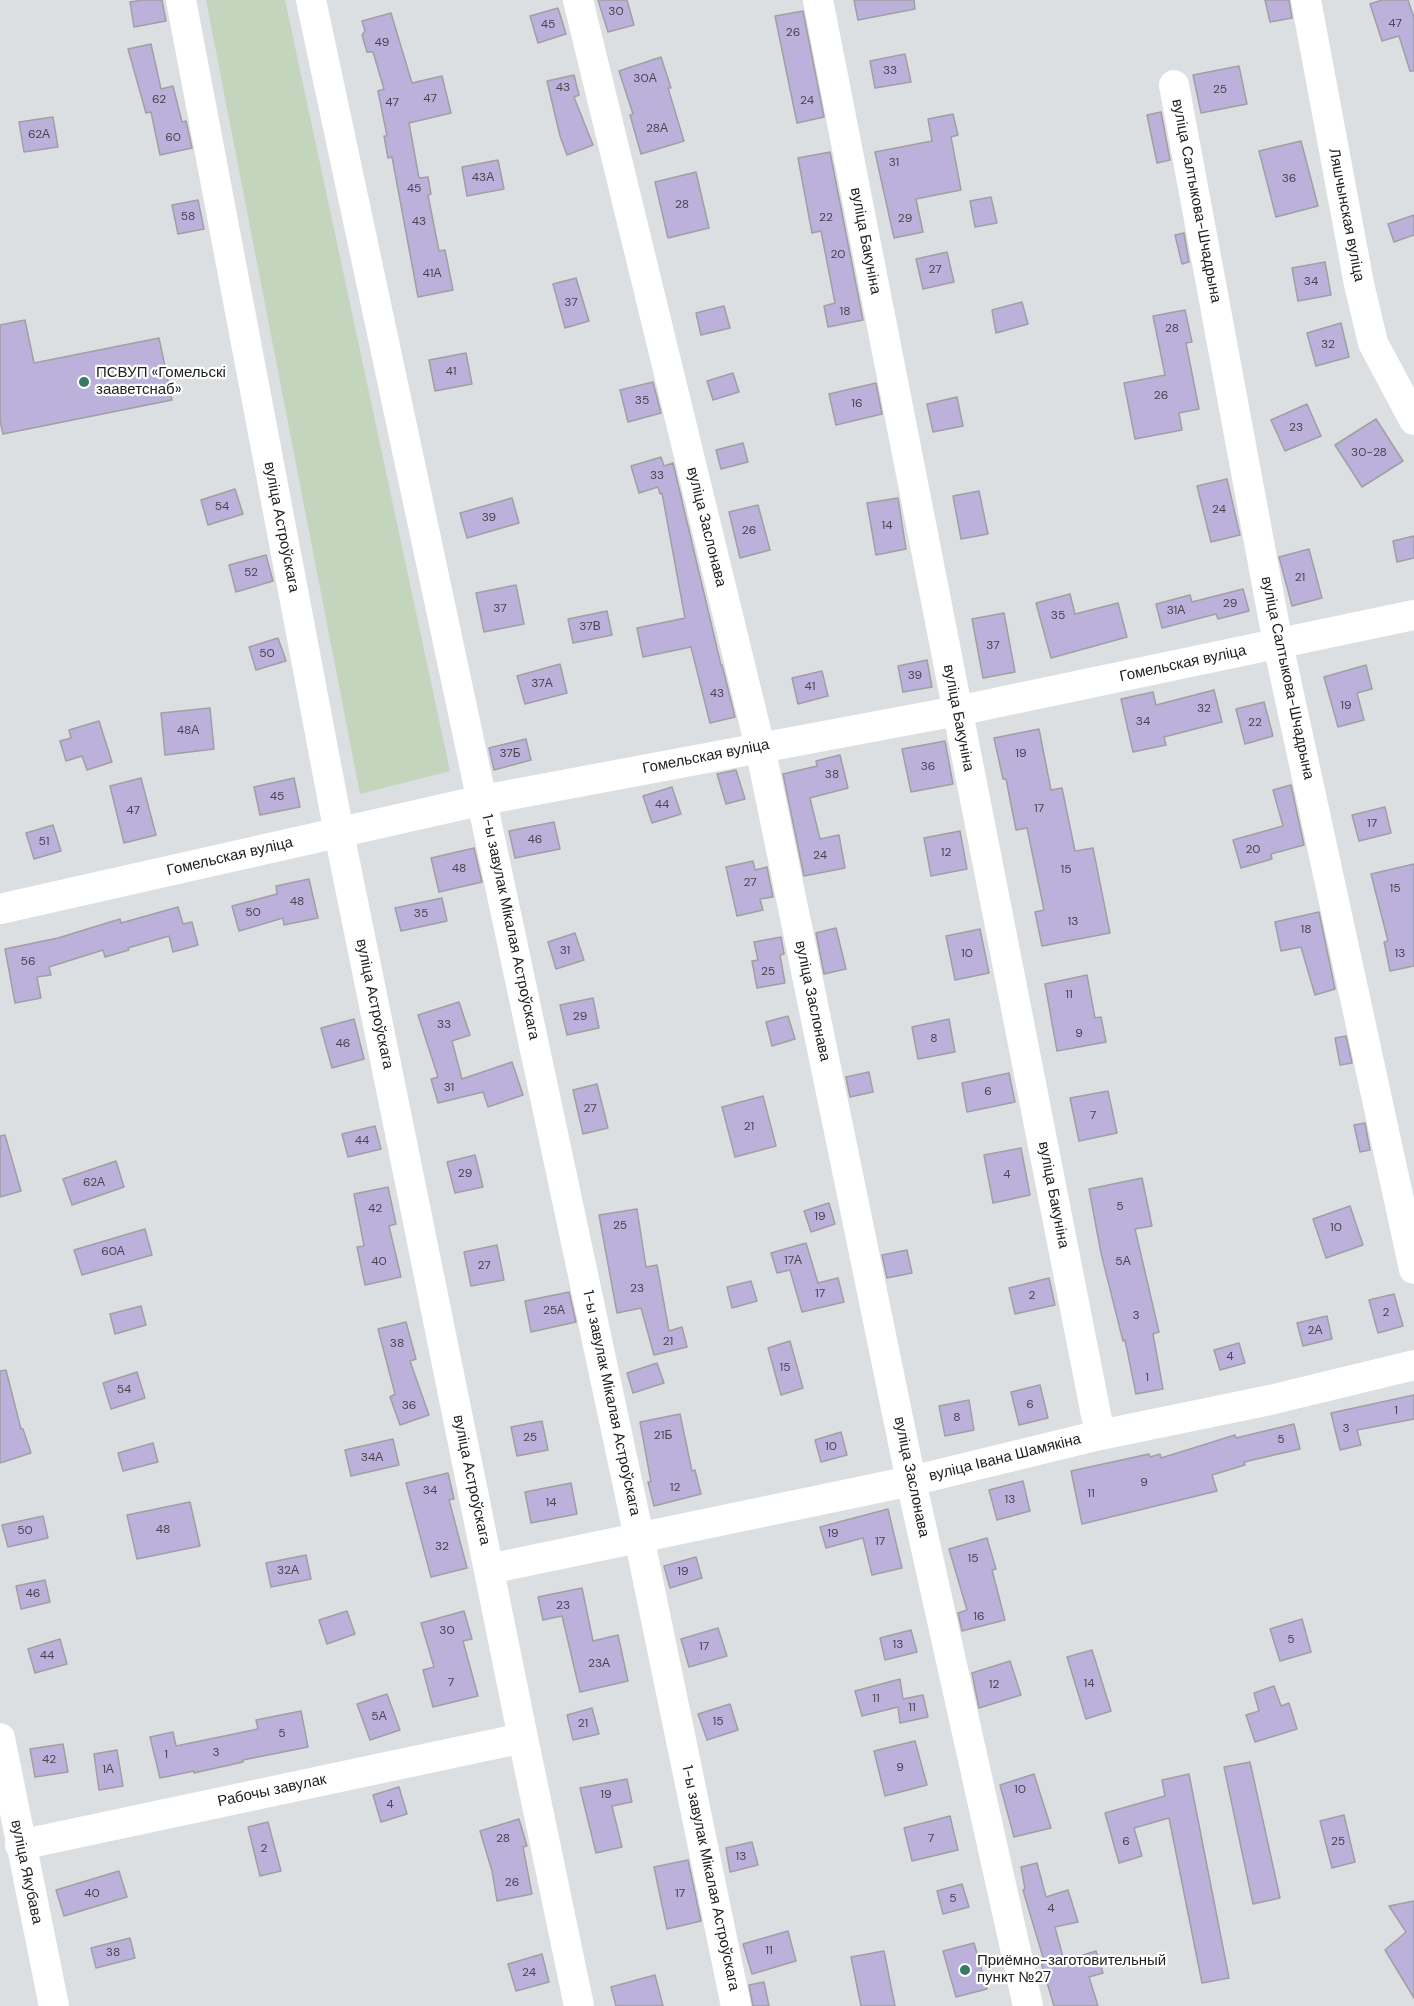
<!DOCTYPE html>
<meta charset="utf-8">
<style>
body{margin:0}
canvas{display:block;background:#dcdfe2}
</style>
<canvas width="1414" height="2006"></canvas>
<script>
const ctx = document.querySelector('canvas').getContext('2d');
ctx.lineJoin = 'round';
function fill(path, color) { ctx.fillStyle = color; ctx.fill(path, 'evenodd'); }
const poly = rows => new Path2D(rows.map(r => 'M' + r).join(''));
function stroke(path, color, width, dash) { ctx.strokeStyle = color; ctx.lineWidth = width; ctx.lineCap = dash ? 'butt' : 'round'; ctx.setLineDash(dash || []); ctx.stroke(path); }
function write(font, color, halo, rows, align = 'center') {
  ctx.font = font + ' "DM Sans",sans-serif'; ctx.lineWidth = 4.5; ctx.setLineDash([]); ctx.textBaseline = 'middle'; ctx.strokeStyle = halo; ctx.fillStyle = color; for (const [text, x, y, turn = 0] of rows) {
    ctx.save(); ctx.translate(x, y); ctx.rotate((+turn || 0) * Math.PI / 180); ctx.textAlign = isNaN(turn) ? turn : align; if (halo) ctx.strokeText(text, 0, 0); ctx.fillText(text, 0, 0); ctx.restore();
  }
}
const green = poly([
 [206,0,285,0,450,771,360,794]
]);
const building = poly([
 [143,0,162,0,166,21,134,27,130,2,143,0],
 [598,0,627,0,634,25,608,32,598,0],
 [854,0,914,0,915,9,858,20,854,0],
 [1265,0,1289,0,1292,18,1270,22,1265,0],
 [1382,0,1408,0,1414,18,1414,71,1410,71,1399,36,1382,41,1370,4,1382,0],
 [558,8,566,34,538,43,530,16,558,8],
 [803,11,824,117,797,123,775,16,803,11],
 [391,13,412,83,442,76,451,113,409,123,419,178,428,177,431,194,428,195,439,251,445,250,453,290,418,297,392,157,388,158,384,136,387,136,378,91,384,89,373,52,367,52,362,35,365,31,362,21,391,13],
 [151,44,161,89,173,86,182,122,186,121,192,148,160,155,151,112,146,113,128,49,151,44],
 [905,54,911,82,875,88,870,61,905,54],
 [661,57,671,88,668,88,684,141,641,154,630,115,633,114,619,71,661,57],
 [1239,66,1247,104,1201,113,1193,75,1239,66],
 [574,75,579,95,574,97,593,145,567,155,560,136,547,81,574,75],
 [1161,112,1170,160,1157,163,1147,115,1161,112],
 [953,114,958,135,951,137,961,190,916,199,923,232,894,238,875,152,932,141,928,119,953,114],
 [53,117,58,147,24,152,19,122,53,117],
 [1301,141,1318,206,1276,217,1259,151,1301,141],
 [830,152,863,320,828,327,824,306,835,303,821,231,812,233,798,158,830,152],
 [498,160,504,189,467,196,462,167,498,160],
 [696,172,709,228,668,238,655,182,696,172],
 [991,197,997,223,975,227,970,201,991,197],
 [198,200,204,229,178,234,172,205,198,200],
 [1414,215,1414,235,1394,242,1388,224,1414,215],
 [1184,233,1189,262,1182,264,1175,235,1184,233],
 [947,252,954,282,923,289,916,259,947,252],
 [1325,262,1331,295,1298,301,1292,268,1325,262],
 [576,278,589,321,565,328,553,284,576,278],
 [1022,302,1028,324,996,333,992,310,1022,302],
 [724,306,730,328,701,335,696,313,724,306],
 [1185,310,1192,342,1186,343,1199,409,1179,413,1182,430,1135,439,1124,383,1165,375,1153,316,1185,310],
 [25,320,34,363,159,338,172,400,3,434,0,421,0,325,25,320],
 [1341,323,1349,357,1316,366,1307,333,1341,323],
 [466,353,472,384,435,391,429,360,466,353],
 [733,373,739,392,713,400,707,381,733,373],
 [653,382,661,413,628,422,620,390,653,382],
 [876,383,882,414,836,425,829,394,876,383],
 [957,397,963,426,933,432,927,404,957,397],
 [1307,404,1321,436,1285,451,1271,420,1307,404],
 [1376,419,1403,461,1362,487,1335,445,1376,419],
 [743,443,748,462,721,469,716,450,743,443],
 [661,457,664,466,673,463,721,665,722,665,735,717,710,723,691,647,643,657,637,628,685,618,662,493,660,494,658,487,639,493,631,466,661,457],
 [1227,479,1240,535,1211,542,1197,486,1227,479],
 [235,489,243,514,208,525,201,500,235,489],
 [979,491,988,534,961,539,953,496,979,491],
 [512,498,519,523,467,538,460,513,512,498],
 [898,498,906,549,876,555,867,503,898,498],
 [758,505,770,550,740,558,729,512,758,505],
 [1414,536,1414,558,1397,562,1393,541,1414,536],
 [1309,549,1322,598,1292,606,1279,557,1309,549],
 [266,555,273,581,236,592,229,565,266,555],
 [516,585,524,624,484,632,476,593,516,585],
 [1243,589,1249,611,1218,619,1216,614,1162,628,1156,604,1190,595,1192,602,1243,589],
 [1070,594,1075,614,1118,603,1127,637,1051,658,1036,603,1070,594],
 [607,611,612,635,573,643,568,619,607,611],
 [1004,613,1015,672,983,678,972,619,1004,613],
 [278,638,286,661,256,670,249,647,278,638],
 [927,660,932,687,903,692,898,666,927,660],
 [560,664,567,693,525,704,517,676,560,664],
 [1366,665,1372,689,1357,693,1364,720,1338,727,1324,677,1366,665],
 [822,671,828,696,798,704,792,678,822,671],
 [1214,690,1222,722,1164,737,1166,745,1133,752,1121,699,1153,692,1156,705,1214,690],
 [1264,702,1273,736,1245,744,1236,709,1264,702],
 [210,708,214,749,165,755,161,713,210,708],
 [99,721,112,762,87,770,82,756,66,761,60,741,71,738,69,730,99,721],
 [1039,729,1051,790,1062,788,1075,851,1093,848,1110,933,1042,946,1035,912,1044,910,1027,828,1016,830,1006,779,1003,779,994,738,1039,729],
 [526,739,531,760,494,770,489,748,526,739],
 [945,741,953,784,911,792,902,749,945,741],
 [840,755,848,788,810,798,820,839,839,835,845,868,804,876,783,774,817,766,816,761,840,755],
 [736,770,745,799,726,804,717,774,736,770],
 [141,778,156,835,124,843,110,786,141,778],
 [294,778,300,807,260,815,254,787,294,778],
 [1291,785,1304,845,1271,854,1272,859,1241,868,1233,840,1283,826,1273,790,1291,785],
 [672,787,681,814,652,823,643,796,672,787],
 [1385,807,1391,833,1359,841,1352,815,1385,807],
 [554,822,560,849,515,858,509,831,554,822],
 [53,825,61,851,34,859,26,833,53,825],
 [960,831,967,869,931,876,924,838,960,831],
 [474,848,482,882,439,892,431,858,474,848],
 [753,861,755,870,767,867,773,897,760,899,763,910,737,916,726,867,753,861],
 [1414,864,1414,966,1390,971,1384,942,1388,941,1371,874,1414,864],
 [309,879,318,918,284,925,283,918,239,931,232,906,277,894,276,886,309,879],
 [442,898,447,921,401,931,395,908,442,898],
 [178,907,183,924,192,922,198,945,173,952,169,936,128,948,129,950,105,957,103,950,49,967,51,975,37,977,41,998,15,1003,5,949,58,938,120,919,121,923,178,907],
 [1319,912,1335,989,1315,995,1301,947,1281,951,1275,922,1319,912],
 [836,928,846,969,824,974,816,933,836,928],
 [980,929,989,973,955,980,946,936,980,929],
 [575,933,584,960,556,969,548,942,575,933],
 [781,937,784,954,780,955,785,983,757,988,752,961,758,960,754,942,781,937],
 [1087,975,1095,1018,1101,1017,1106,1042,1057,1051,1045,984,1087,975],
 [593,998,599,1028,567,1035,560,1005,593,998],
 [459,1002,470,1035,452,1041,462,1079,512,1062,523,1095,488,1107,483,1092,438,1103,431,1079,438,1077,418,1015,459,1002],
 [788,1016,795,1039,772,1046,766,1022,788,1016],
 [354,1019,364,1059,332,1068,321,1028,354,1019],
 [949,1019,955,1052,918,1059,912,1027,949,1019],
 [1346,1036,1352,1063,1340,1065,1335,1038,1346,1036],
 [869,1072,873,1092,850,1097,846,1077,869,1072],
 [1009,1073,1015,1102,967,1112,962,1083,1009,1073],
 [597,1084,608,1128,583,1134,573,1090,597,1084],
 [1108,1091,1117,1133,1079,1141,1070,1098,1108,1091],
 [763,1096,776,1146,735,1157,722,1107,763,1096],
 [1365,1123,1370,1150,1360,1152,1354,1125,1365,1123],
 [375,1126,381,1149,348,1157,342,1134,375,1126],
 [5,1135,21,1191,0,1197,0,1136,5,1135],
 [1021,1148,1030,1195,993,1203,984,1155,1021,1148],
 [475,1155,483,1187,455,1193,447,1162,475,1155],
 [116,1161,124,1187,72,1205,63,1179,116,1161],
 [1142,1178,1152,1226,1135,1229,1159,1332,1153,1334,1163,1389,1136,1394,1125,1340,1123,1341,1101,1253,1089,1189,1142,1178],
 [388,1187,396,1224,389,1226,401,1277,365,1285,357,1247,364,1246,354,1194,388,1187],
 [829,1203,835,1224,811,1232,804,1211,829,1203],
 [1350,1206,1363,1245,1326,1258,1313,1219,1350,1206],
 [637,1209,646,1267,657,1265,669,1331,682,1327,687,1347,654,1355,641,1308,617,1313,599,1215,637,1209],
 [145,1229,152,1255,82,1275,74,1250,145,1229],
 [806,1243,818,1283,838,1278,844,1302,802,1312,790,1270,777,1273,771,1253,806,1243],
 [497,1245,504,1280,471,1286,464,1252,497,1245],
 [907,1250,912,1273,887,1278,882,1255,907,1250],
 [1049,1278,1055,1305,1015,1314,1009,1288,1049,1278],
 [751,1281,757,1301,732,1308,727,1287,751,1281],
 [569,1292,576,1322,531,1332,525,1301,569,1292],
 [1394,1294,1403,1326,1378,1333,1369,1300,1394,1294],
 [141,1306,146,1325,115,1334,110,1314,141,1306],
 [1327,1316,1332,1339,1303,1346,1297,1323,1327,1316],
 [406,1322,416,1359,410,1361,429,1415,400,1425,390,1397,395,1394,378,1329,406,1322],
 [790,1341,803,1388,781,1395,768,1348,790,1341],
 [1239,1343,1245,1363,1220,1370,1214,1350,1239,1343],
 [657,1363,664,1383,633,1393,627,1373,657,1363],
 [6,1370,21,1429,23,1429,31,1453,0,1463,0,1371,6,1370],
 [137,1372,145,1398,111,1409,103,1383,137,1372],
 [1040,1385,1048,1418,1019,1425,1011,1392,1040,1385],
 [1414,1395,1414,1419,1357,1430,1361,1445,1340,1450,1331,1413,1414,1395],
 [969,1400,974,1430,945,1436,939,1406,969,1400],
 [680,1414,692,1471,695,1470,701,1494,654,1506,648,1482,651,1482,640,1422,680,1414],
 [542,1421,548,1450,517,1456,511,1427,542,1421],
 [1294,1424,1300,1449,1244,1462,1245,1465,1212,1475,1217,1491,1082,1524,1071,1471,1149,1454,1150,1457,1160,1454,1161,1458,1235,1435,1236,1438,1294,1424],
 [841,1432,847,1455,821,1462,815,1440,841,1432],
 [393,1439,399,1465,351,1476,345,1450,393,1439],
 [153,1443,158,1462,123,1471,118,1453,153,1443],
 [448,1473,454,1499,449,1500,467,1568,431,1577,406,1483,448,1473],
 [1023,1481,1030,1511,997,1520,989,1490,1023,1481],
 [571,1483,577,1514,531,1523,525,1492,571,1483],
 [190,1502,200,1546,137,1559,127,1515,190,1502],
 [888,1509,902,1568,872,1575,863,1538,826,1548,820,1527,888,1509],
 [43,1516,48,1538,8,1547,2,1525,43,1516],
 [987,1538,996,1569,992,1570,1005,1620,962,1631,958,1613,967,1610,949,1549,987,1538],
 [306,1555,311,1579,271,1587,266,1563,306,1555],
 [696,1557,702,1578,670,1588,664,1566,696,1557],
 [45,1580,50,1602,21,1609,16,1586,45,1580],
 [582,1588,593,1641,618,1635,628,1681,580,1692,562,1616,543,1620,538,1597,582,1588],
 [347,1611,355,1634,327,1644,319,1620,347,1611],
 [464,1611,472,1639,463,1641,478,1696,433,1707,423,1670,434,1667,421,1623,464,1611],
 [1302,1619,1311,1652,1280,1661,1270,1629,1302,1619],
 [718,1628,727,1656,689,1667,681,1639,718,1628],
 [911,1630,917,1652,885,1660,880,1638,911,1630],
 [60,1639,67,1664,35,1673,28,1649,60,1639],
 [1092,1650,1111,1711,1086,1719,1067,1657,1092,1650],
 [1010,1661,1021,1695,979,1708,972,1673,1010,1661],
 [900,1679,903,1699,923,1695,928,1717,900,1723,898,1707,862,1716,855,1691,900,1679],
 [1274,1686,1281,1706,1289,1703,1297,1729,1255,1742,1246,1715,1259,1711,1254,1693,1274,1686],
 [387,1694,400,1730,370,1740,357,1704,387,1694],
 [730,1704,738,1730,707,1740,698,1714,730,1704],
 [592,1708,599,1734,573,1740,567,1715,592,1708],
 [301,1711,308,1747,243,1760,243,1762,194,1773,194,1771,160,1778,150,1737,173,1732,176,1746,258,1729,256,1720,301,1711],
 [915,1741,927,1785,885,1796,874,1751,915,1741],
 [63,1744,68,1772,35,1777,30,1749,63,1744],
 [117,1750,123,1786,99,1790,94,1754,117,1750],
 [1250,1762,1280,1898,1253,1904,1224,1767,1250,1762],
 [1034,1774,1051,1828,1014,1837,1000,1785,1034,1774],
 [1189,1774,1229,1978,1202,1983,1169,1818,1134,1828,1142,1856,1119,1863,1105,1813,1165,1796,1162,1780,1189,1774],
 [627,1779,632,1802,612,1806,622,1847,596,1853,580,1788,627,1779],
 [399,1787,407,1814,381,1822,373,1795,399,1787],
 [1344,1815,1355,1862,1332,1868,1320,1821,1344,1815],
 [950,1816,958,1850,912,1861,904,1828,950,1816],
 [519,1819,527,1846,523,1847,532,1894,497,1901,492,1871,480,1831,519,1819],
 [268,1822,281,1871,260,1876,248,1827,268,1822],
 [752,1842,758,1865,730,1872,726,1848,752,1842],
 [688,1860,701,1921,667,1929,654,1867,688,1860],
 [1037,1863,1046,1897,1068,1890,1078,1922,1055,1927,1064,1961,1096,1951,1103,1973,1089,1977,1098,2006,1054,2006,1041,1962,1044,1961,1023,1890,1025,1889,1021,1867,1037,1863],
 [119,1871,127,1897,64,1916,56,1890,119,1871],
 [962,1884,969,1907,943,1914,937,1891,962,1884],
 [1414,1901,1414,1998,1385,1950,1406,1932,1389,1906,1414,1901],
 [788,1931,796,1961,752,1974,743,1944,788,1931],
 [130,1938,135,1958,96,1968,91,1948,130,1938],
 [974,1943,987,1989,956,1997,943,1951,974,1943],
 [884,1951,895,2006,861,2006,851,1957,884,1951],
 [542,1954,549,1982,516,1991,508,1964,542,1954],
 [655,1975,663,2006,616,2006,611,1987,655,1975],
 [764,1982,769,2006,753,2006,749,1985,764,1982]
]);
const minor = poly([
 [181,0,339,833,523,1738,579,2006],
 [311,0,639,1537,736,2006],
 [578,0,760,747,911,1481,1028,2006],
 [818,0,1100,1435],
 [1306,0,1359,284,1373,343,1414,420],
 [1174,85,1278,644,1414,1269],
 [0,909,483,800,957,711,1414,615],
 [489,1569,911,1481,1100,1435,1270,1400,1414,1365],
 [0,1738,54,2006],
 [20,1845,523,1738]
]);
const markers = [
 [84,382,6,"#387866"],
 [965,1970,6,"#387866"]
];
const numberNames = [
 ["30",616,12],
 ["47",1395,24],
 ["45",548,25],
 ["26",793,33],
 ["49",382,43],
 ["33",890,71],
 ["30А",645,79],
 ["43",563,88],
 ["25",1220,90],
 ["47",430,99],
 ["62",159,100],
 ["24",807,101],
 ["47",392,103],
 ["28А",657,129],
 ["62А",39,135],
 ["60",173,138],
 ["31",894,163],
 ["43А",483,178],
 ["36",1289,179],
 ["45",414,189],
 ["28",682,205],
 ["58",188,217],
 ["22",826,218],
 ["29",905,219],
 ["43",419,222],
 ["20",838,255],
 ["27",935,270],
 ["41А",432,274],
 ["34",1311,282],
 ["37",571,303],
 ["18",845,312],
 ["28",1172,329],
 ["32",1328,345],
 ["41",451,372],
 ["26",1161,396],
 ["35",642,401],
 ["16",857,404],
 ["23",1296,428],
 ["30-28",1369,453],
 ["33",657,476],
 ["54",222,507],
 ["24",1219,510],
 ["39",489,518],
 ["14",887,526],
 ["26",749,531],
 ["52",251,573],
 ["21",1300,578],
 ["29",1230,604],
 ["37",500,609],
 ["31А",1176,611],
 ["35",1058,616],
 ["37В",590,627],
 ["37",993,646],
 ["50",267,654],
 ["39",915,676],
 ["37А",542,684],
 ["41",810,687],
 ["43",717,694],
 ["19",1346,706],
 ["32",1204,709],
 ["34",1143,722],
 ["22",1255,723],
 ["48А",188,731],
 ["37Б",510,754],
 ["19",1021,754],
 ["36",928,767],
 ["38",832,775],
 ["45",277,797],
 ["44",662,805],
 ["17",1039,809],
 ["47",133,811],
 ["17",1372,824],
 ["46",535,840],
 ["51",44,842],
 ["20",1253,850],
 ["12",946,853],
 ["24",820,856],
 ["48",459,869],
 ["15",1066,870],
 ["27",750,883],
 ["15",1395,889],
 ["48",297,902],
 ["50",253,913],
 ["35",421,914],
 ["13",1073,922],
 ["18",1306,930],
 ["31",565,951],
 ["10",967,954],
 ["13",1400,954],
 ["56",28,962],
 ["25",768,972],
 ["11",1069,995],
 ["29",580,1017],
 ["33",444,1025],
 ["9",1079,1034],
 ["8",934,1039],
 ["46",343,1044],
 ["31",449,1088],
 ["6",988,1092],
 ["27",590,1109],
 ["7",1093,1116],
 ["21",749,1127],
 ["44",362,1141],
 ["29",465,1174],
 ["4",1007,1175],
 ["62А",94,1183],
 ["5",1120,1207],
 ["42",375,1209],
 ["19",820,1217],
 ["25",620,1226],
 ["10",1336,1228],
 ["60А",113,1252],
 ["17А",793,1261],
 ["40",379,1262],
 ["5А",1123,1262],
 ["27",484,1266],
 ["23",637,1289],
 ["17",820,1294],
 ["2",1032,1296],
 ["25А",554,1311],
 ["2",1386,1313],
 ["3",1136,1316],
 ["2А",1315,1331],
 ["21",668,1342],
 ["38",397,1344],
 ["4",1230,1357],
 ["15",785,1368],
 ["1",1147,1378],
 ["54",124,1390],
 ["6",1030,1405],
 ["36",409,1406],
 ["1",1396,1411],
 ["8",957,1418],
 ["3",1346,1429],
 ["21Б",663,1436],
 ["25",530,1438],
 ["5",1281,1440],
 ["10",831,1447],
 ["34А",372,1458],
 ["9",1144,1483],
 ["12",675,1488],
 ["34",430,1491],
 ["11",1091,1494],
 ["13",1010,1500],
 ["14",551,1503],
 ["48",163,1530],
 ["50",25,1531],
 ["19",833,1534],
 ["17",880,1542],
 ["32",442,1547],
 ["15",973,1559],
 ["32А",288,1571],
 ["19",683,1572],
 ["46",33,1594],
 ["23",563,1606],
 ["16",979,1617],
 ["30",447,1631],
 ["5",1291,1640],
 ["13",898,1645],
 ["17",704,1647],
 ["44",47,1656],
 ["23А",599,1664],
 ["7",451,1683],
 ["14",1089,1684],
 ["12",994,1685],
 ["11",876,1699],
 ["11",912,1708],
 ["5А",379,1717],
 ["15",718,1722],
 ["21",583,1724],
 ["5",282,1734],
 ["3",216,1753],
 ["1",166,1755],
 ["42",49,1760],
 ["9",900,1768],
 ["1А",108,1770],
 ["10",1020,1790],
 ["19",606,1795],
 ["4",390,1805],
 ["28",503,1839],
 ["7",931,1839],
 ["6",1126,1842],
 ["25",1338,1842],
 ["2",264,1849],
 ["13",741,1857],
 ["26",512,1883],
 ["40",92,1894],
 ["17",680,1894],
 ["5",953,1899],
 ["4",1051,1909],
 ["11",769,1951],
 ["38",113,1953],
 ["24",529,1973]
];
const streetNames = [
 ["вуліца Салтыкова-Шчадрына",1196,201,79],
 ["Ляшчынская вуліца",1346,215,79],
 ["вуліца Бакуніна",865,241,79],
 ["вуліца Астроўскага",281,527,79],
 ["вуліца Заслонава",706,527,76],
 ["Гомельская вуліца",1183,664,-12],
 ["вуліца Салтыкова-Шчадрына",1287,678,78],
 ["вуліца Бакуніна",958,718,79],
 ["Гомельская вуліца",706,757,-11],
 ["Гомельская вуліца",230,857,-13],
 ["1-ы завулак Мікалая Астроўскага",510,927,78],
 ["вуліца Заслонава",812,1001,78],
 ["вуліца Астроўскага",374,1004,78],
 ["вуліца Бакуніна",1053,1195,79],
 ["1-ы завулак Мікалая Астроўскага",611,1403,78],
 ["вуліца Івана Шамякіна",1005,1458,-14],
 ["вуліца Заслонава",911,1477,78],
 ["вуліца Астроўскага",471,1480,78],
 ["Рабочы завулак",272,1791,-12],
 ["вуліца Якубава",26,1872,78],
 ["1-ы завулак Мікалая Астроўскага",710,1878,78]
];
const poiNames = [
 ["ПСВУП «Гомельскі",96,373],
 ["зааветснаб»",96,390],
 ["Приёмно-заготовительный",977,1961],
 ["пункт №27",977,1978]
];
fill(green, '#c3d5bc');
fill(building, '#bbb1db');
stroke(building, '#a09fa3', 1.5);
stroke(minor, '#fff', 30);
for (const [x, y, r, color] of markers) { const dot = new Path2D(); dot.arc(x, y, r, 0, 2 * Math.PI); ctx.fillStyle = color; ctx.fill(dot); stroke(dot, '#fff', 2); }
write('12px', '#474550', null, numberNames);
write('15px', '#202122', '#fff', streetNames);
write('15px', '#202122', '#fff', poiNames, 'left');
</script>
